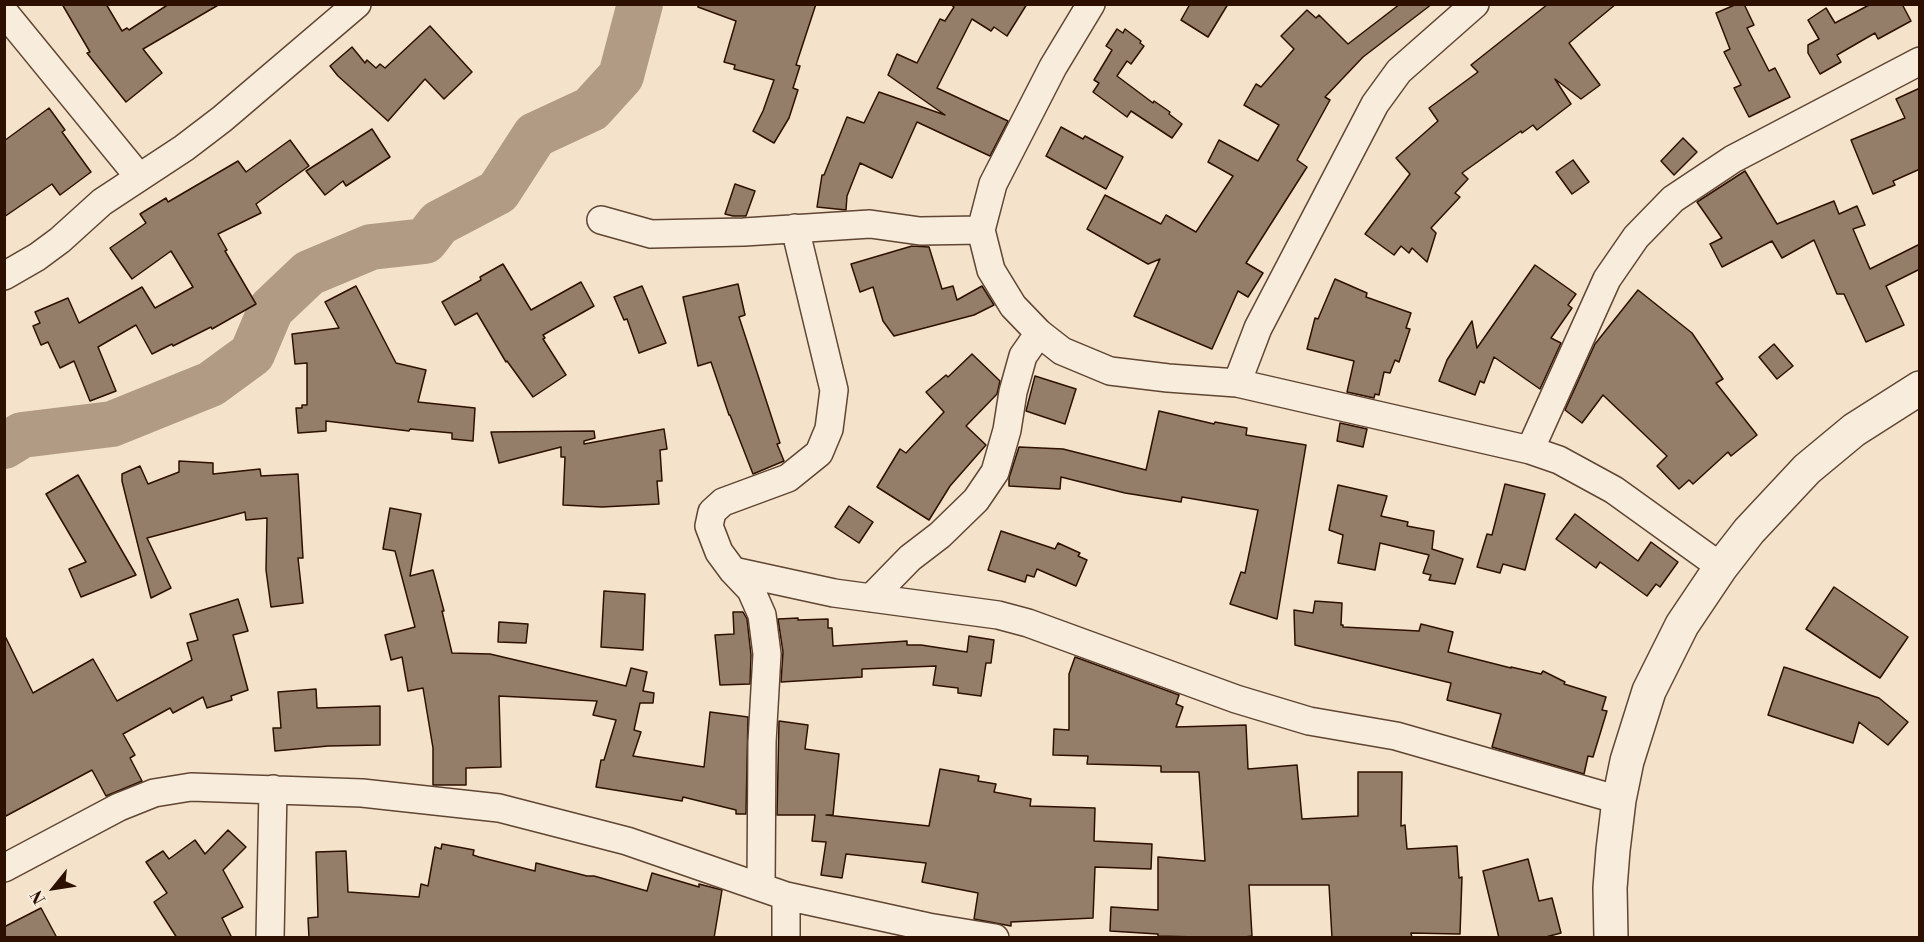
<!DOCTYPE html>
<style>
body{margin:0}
#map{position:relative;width:1924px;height:942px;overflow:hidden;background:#f4e3ca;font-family:"Libre Bodoni",serif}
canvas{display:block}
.frame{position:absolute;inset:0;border:6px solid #2e1000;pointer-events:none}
.north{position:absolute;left:24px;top:858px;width:60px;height:60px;-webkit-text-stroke:4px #f8eddd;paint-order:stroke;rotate:240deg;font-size:16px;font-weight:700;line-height:24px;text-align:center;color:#2e1000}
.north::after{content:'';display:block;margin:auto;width:21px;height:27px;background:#2e1000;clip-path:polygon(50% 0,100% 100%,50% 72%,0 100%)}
</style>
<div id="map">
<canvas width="1924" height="942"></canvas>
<div class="frame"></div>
<div class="north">N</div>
</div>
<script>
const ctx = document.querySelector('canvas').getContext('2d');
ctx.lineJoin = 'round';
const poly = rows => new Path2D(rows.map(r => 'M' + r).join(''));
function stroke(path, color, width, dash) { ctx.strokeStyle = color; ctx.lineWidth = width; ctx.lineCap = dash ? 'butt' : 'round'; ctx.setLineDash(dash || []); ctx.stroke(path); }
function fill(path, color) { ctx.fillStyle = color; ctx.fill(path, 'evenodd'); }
const river = poly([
 [4,446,22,435,112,424,211,384,252,354,271,309,309,273,371,247,425,241,439,223,498,192,535,135,591,109,621,76,640,4]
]);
const building = poly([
 [62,4,106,4,122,31,127,28,129,30,169,4,220,4,143,49,162,73,126,102,87,53,90,52,62,4],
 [698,4,816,4,796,65,800,66,793,88,798,90,789,118,774,143,753,131,763,111,774,80,734,69,735,65,724,62,736,21,698,7,698,4],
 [950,4,1027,4,1007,36,994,27,991,31,972,19,937,88,1008,121,990,156,917,122,892,178,860,163,847,196,846,210,817,207,822,175,824,175,847,117,864,123,879,92,945,115,888,75,897,54,917,63,940,19,945,21,954,7,950,4],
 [1190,4,1228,4,1208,37,1181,20,1190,4],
 [1400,4,1432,4,1363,57,1325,97,1330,100,1297,160,1307,167,1246,263,1263,273,1248,297,1238,291,1212,349,1134,316,1160,259,1148,264,1087,229,1105,195,1161,224,1166,215,1196,232,1233,176,1208,162,1219,140,1258,161,1279,125,1244,105,1256,84,1261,87,1294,49,1281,36,1307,10,1316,18,1319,15,1348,44,1400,4],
 [1548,4,1616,4,1569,43,1600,85,1581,99,1555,79,1571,104,1537,130,1533,125,1522,133,1521,131,1462,173,1468,179,1455,193,1460,197,1431,228,1436,233,1427,262,1412,248,1409,253,1401,246,1394,255,1365,234,1410,174,1396,158,1438,121,1429,108,1478,72,1471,65,1548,4],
 [1737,4,1744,4,1754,25,1747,28,1769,71,1775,68,1790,97,1749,117,1734,88,1741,85,1724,52,1730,49,1716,13,1737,4],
 [1871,4,1902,4,1911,21,1878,39,1875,33,1837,55,1841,62,1820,74,1808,53,1808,45,1819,39,1808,20,1826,8,1835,23,1871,4],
 [430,26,472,72,444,99,425,79,388,121,338,76,330,66,352,47,365,63,367,60,376,68,380,64,385,68,430,26],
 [1117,29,1123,33,1125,29,1141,41,1140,43,1144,46,1131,64,1127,61,1117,76,1153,103,1154,101,1170,112,1169,114,1182,124,1172,138,1131,111,1127,117,1093,92,1099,83,1094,80,1112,50,1106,46,1117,29],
 [1920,88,1920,169,1893,181,1895,185,1873,194,1851,140,1905,118,1896,99,1920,88],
 [49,108,65,130,62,132,91,172,60,195,52,184,4,217,4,141,49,108],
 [1061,127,1083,139,1085,136,1123,157,1106,189,1046,156,1061,127],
 [372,129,390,157,346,186,343,181,325,195,306,171,372,129],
 [1683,138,1697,152,1674,175,1661,161,1683,138],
 [290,140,309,166,256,204,261,213,218,234,227,250,225,251,256,304,212,329,211,327,173,346,172,344,152,354,136,325,98,347,116,391,90,401,74,361,60,368,48,342,41,345,33,326,40,323,35,312,68,298,79,323,142,287,155,308,193,287,171,251,132,279,110,248,146,223,140,214,166,198,168,202,238,161,246,172,290,140],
 [1573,160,1589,182,1572,194,1556,172,1573,160],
 [1745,171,1777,224,1834,201,1839,214,1857,206,1865,225,1853,229,1870,269,1920,244,1920,269,1886,286,1904,325,1866,342,1844,294,1837,294,1814,240,1782,258,1772,241,1722,267,1710,244,1722,238,1697,202,1745,171],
 [735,184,755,191,746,216,733,216,725,214,735,184],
 [912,246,929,247,942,289,953,286,957,300,982,286,994,305,974,315,894,336,883,321,873,287,860,292,851,264,912,246],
 [503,264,531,310,581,282,594,306,543,335,545,338,543,339,566,375,533,397,507,361,506,362,477,313,455,325,442,302,481,280,480,277,503,264],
 [1535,265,1576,294,1568,305,1572,308,1551,338,1561,343,1540,389,1494,357,1484,383,1480,381,1475,395,1439,381,1447,360,1472,321,1477,348,1535,265],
 [1335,279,1367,293,1366,297,1411,313,1406,328,1410,329,1399,362,1395,360,1390,373,1384,372,1379,395,1375,394,1374,398,1347,392,1354,361,1307,349,1315,318,1318,319,1335,279],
 [738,284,745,315,739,317,780,443,777,444,784,461,753,474,730,415,729,415,711,362,698,366,683,297,738,284],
 [356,286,396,363,426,370,418,402,475,408,473,441,452,439,452,433,410,429,409,431,326,421,326,431,298,433,296,408,302,408,302,405,307,405,307,363,295,364,292,334,339,328,325,302,356,286],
 [642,286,666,343,639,353,627,319,624,320,614,297,642,286],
 [1638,290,1692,333,1723,379,1716,383,1757,435,1731,456,1728,452,1693,484,1689,480,1679,489,1657,466,1667,456,1603,395,1582,423,1565,410,1595,344,1638,290],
 [1774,344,1793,366,1777,379,1759,357,1774,344],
 [972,354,1000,381,997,394,966,426,986,445,950,486,929,520,877,487,900,449,906,453,944,412,926,392,946,375,948,377,972,354],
 [1035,376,1076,389,1065,424,1026,411,1035,376],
 [1159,411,1214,424,1215,422,1247,428,1246,435,1306,445,1277,619,1230,604,1241,572,1245,573,1258,510,1182,497,1181,502,1125,493,1061,477,1060,489,1009,486,1009,478,1019,447,1063,449,1146,470,1159,411],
 [1340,423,1367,429,1363,447,1337,441,1340,423],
 [664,429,667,449,660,450,662,481,657,481,659,504,602,507,563,505,565,457,561,457,561,447,499,463,491,432,594,431,595,438,584,441,584,444,664,429],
 [179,461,213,463,213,474,260,469,261,476,298,474,303,558,298,558,303,603,271,607,266,570,267,518,246,520,245,512,147,538,171,588,151,598,122,481,122,474,140,466,148,484,179,472,179,461],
 [78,475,136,575,81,597,69,569,86,562,46,494,78,475],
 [1505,484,1545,494,1525,570,1503,564,1500,573,1477,567,1487,534,1492,535,1505,484],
 [1338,485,1387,496,1381,516,1408,522,1407,526,1434,531,1432,549,1463,559,1455,584,1429,580,1431,575,1423,573,1429,555,1380,543,1375,570,1338,563,1343,535,1329,530,1338,485],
 [849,506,873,522,859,543,835,527,849,506],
 [390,508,421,514,410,576,433,570,444,611,442,611,452,653,490,654,626,686,631,668,647,672,643,691,654,693,653,703,640,703,634,730,641,732,633,756,704,767,710,712,748,717,746,814,736,814,736,810,683,797,682,801,596,787,601,760,604,760,616,720,593,715,597,701,499,696,501,767,466,768,466,785,433,785,433,748,423,688,408,691,402,657,391,660,385,635,415,627,395,551,383,549,390,508],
 [1575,514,1638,561,1651,542,1678,562,1660,587,1656,584,1647,596,1600,562,1596,568,1556,539,1575,514],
 [1001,531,1055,549,1058,543,1080,553,1078,556,1087,560,1076,586,1037,569,1034,577,1027,575,1025,582,988,570,1001,531],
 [1834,587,1908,637,1880,678,1806,629,1834,587],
 [604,591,645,594,643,650,601,647,604,591],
 [238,599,248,631,233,635,248,690,231,696,232,700,207,708,203,697,173,713,170,708,123,734,135,755,130,758,142,781,106,796,92,770,4,817,4,634,33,693,93,659,117,701,192,660,187,643,198,640,190,614,238,599],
 [1315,601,1342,603,1341,625,1343,625,1343,627,1419,631,1421,624,1453,632,1448,652,1511,668,1511,667,1541,674,1543,671,1565,682,1564,684,1606,697,1602,710,1607,711,1593,757,1588,756,1584,774,1492,747,1501,714,1447,700,1451,683,1295,645,1294,610,1313,613,1315,601],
 [733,612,743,612,747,619,751,655,750,684,720,685,715,635,734,634,733,612],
 [798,618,798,620,828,619,828,628,832,628,833,646,907,641,907,645,921,645,967,652,969,636,994,640,991,663,986,663,981,696,958,693,958,688,933,685,936,666,862,669,862,677,781,682,783,652,778,619,798,618],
 [499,622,528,624,526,643,498,642,499,622],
 [1075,657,1179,695,1176,704,1183,707,1176,727,1246,725,1248,769,1297,765,1302,819,1358,816,1358,772,1402,772,1401,826,1405,825,1407,849,1457,846,1459,878,1462,877,1460,934,1411,933,1412,938,1332,938,1329,885,1249,885,1252,936,1238,938,1158,936,1158,934,1110,931,1111,907,1158,910,1158,857,1205,861,1199,772,1161,772,1161,766,1087,764,1088,756,1053,755,1054,729,1069,730,1069,674,1075,657],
 [1784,667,1879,698,1908,722,1888,745,1859,722,1853,743,1768,715,1784,667],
 [316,689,317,708,380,706,380,745,328,746,275,751,273,728,281,728,278,692,316,689],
 [779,721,808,725,805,749,839,754,833,815,826,815,929,826,940,769,979,776,978,781,996,784,994,792,1031,799,1030,806,1095,808,1094,841,1152,844,1151,869,1095,867,1093,918,1011,922,1011,926,974,919,978,893,922,882,926,863,846,854,842,878,821,875,826,842,812,841,815,815,777,815,779,721],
 [228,830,246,847,223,870,243,907,222,918,232,938,177,938,154,902,167,893,146,862,163,851,169,859,195,840,205,854,228,830],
 [442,844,474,850,473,855,479,857,535,871,536,863,587,876,594,876,647,891,652,873,699,887,699,884,722,890,714,938,309,938,308,918,318,917,316,852,346,851,348,892,419,897,421,884,428,886,435,847,441,849,442,844],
 [1528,859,1539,901,1552,898,1561,933,1542,938,1499,938,1483,871,1528,859],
 [41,908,57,938,4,938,4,927,41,908]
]);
const minor = poly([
 [1091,4,1053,67,993,184,981,230,991,270,1013,306,1039,333,1062,351,1110,371,1168,378,1237,383,1530,450,1559,460,1614,490,1721,567],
 [4,12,139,177],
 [601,220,651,234,744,232,870,224,920,231,981,230],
 [4,276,37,257,60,240,102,202,184,148,222,119,357,4],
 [1237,383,1258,328,1375,104,1399,71,1475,4],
 [1530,450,1607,279,1636,237,1673,199,1733,159,1920,61],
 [733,571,834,593,998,615,1028,623,1236,699,1309,721,1396,736,1619,800],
 [871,598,910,558,940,535,976,500,995,472,1007,430,1013,392,1023,356,1039,333],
 [4,868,119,807,154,793,191,787,362,793,499,808,627,841,786,896,928,927,995,938],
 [761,887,762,742,767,654,762,615,751,590,733,571,719,552,709,526,712,512,723,502,788,478,819,453,829,429,834,390,795,228],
 [270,938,273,789],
 [786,938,786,896]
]);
const tertiary = poly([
 [1611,938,1610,888,1613,850,1619,800,1627,761,1649,691,1682,625,1721,567,1749,531,1807,469,1854,430,1920,388]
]);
stroke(river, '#b19b85', 46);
fill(building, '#957e69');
stroke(building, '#2e1000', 1.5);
stroke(minor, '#604532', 30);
stroke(tertiary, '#604532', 36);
stroke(minor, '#f8eddd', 27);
stroke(tertiary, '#f8eddd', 33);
</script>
